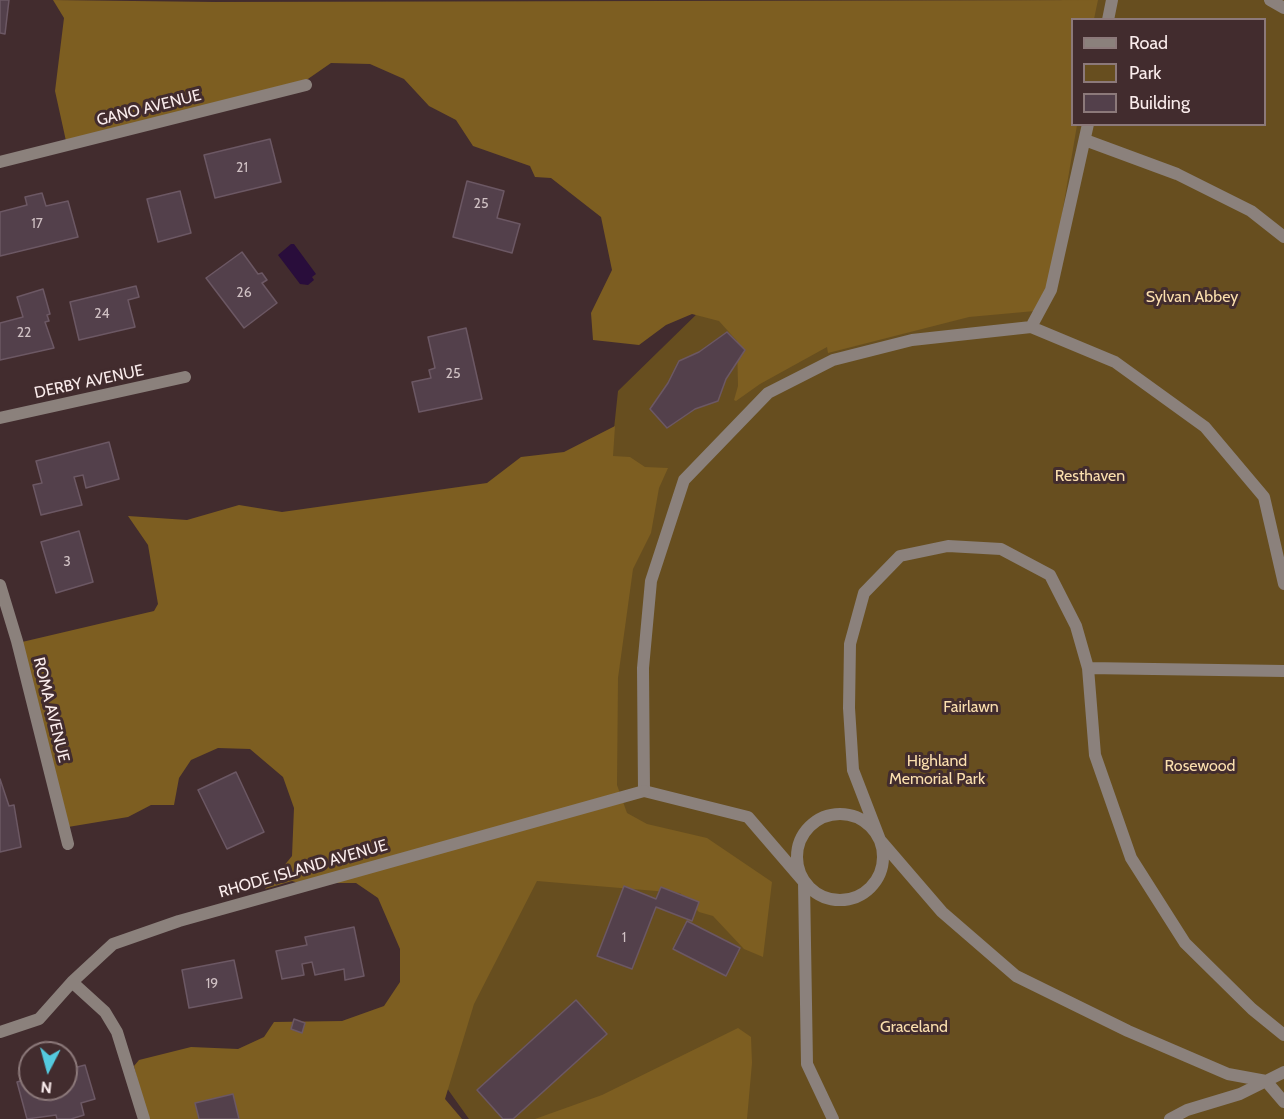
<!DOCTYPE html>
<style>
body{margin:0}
#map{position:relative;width:1284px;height:1119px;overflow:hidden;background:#422c2e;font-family:Cabin,sans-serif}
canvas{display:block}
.legend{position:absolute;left:1071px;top:18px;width:195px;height:108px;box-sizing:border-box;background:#422c2e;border:2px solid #8c797a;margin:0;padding:8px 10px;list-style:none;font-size:18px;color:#faecec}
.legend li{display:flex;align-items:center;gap:12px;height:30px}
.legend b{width:30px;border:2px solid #8c797a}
.north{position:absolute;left:18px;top:1041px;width:60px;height:60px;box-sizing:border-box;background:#422c2e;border:2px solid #8c797a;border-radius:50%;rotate:186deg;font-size:16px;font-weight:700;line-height:24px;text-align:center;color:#faecec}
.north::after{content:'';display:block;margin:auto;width:21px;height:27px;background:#54cade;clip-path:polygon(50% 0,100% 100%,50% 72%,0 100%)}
</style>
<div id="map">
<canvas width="1284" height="1119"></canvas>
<ul class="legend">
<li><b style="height:8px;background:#8b817c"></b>Road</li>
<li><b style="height:16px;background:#674e1f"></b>Park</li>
<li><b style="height:16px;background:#53404b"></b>Building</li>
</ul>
<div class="north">N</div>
</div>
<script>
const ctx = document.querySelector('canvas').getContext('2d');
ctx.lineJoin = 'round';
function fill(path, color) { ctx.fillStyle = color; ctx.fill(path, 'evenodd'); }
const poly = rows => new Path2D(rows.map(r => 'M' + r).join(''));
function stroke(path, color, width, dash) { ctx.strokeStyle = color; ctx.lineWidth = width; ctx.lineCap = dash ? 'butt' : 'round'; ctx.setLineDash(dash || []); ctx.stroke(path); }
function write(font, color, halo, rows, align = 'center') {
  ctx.font = font + ' Cabin,sans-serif'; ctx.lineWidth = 6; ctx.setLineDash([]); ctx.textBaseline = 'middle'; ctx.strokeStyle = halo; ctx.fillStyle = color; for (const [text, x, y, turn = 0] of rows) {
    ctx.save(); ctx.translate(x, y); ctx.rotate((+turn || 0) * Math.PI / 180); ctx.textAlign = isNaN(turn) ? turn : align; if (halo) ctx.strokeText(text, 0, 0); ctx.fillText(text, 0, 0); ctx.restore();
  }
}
const green = poly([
 [1062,0,1284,0,1284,1119,469,1119,434,1070,592,636,618,391,703,308],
 [1072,20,1264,20,1264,124,1072,124]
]);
const forest = poly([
 [53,0,214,2,1098,0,1094,19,1072,20,1072,124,1077,125,1046,310,969,317,828,353,827,347,760,384,736,401,734,400,738,386,737,341,719,321,692,314,666,325,639,345,593,340,591,313,612,270,601,217,551,178,535,177,530,166,473,146,456,120,429,106,404,79,370,64,331,63,305,81,66,141,55,91,64,18],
 [615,426,613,456,630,457,645,467,668,468,659,488,651,533,633,569,618,678,617,785,627,813,647,824,707,838,772,882,763,957,744,949,713,916,699,912,680,893,537,881,474,1004,445,1099,462,1119,147,1119,134,1066,139,1060,191,1047,238,1049,264,1037,274,1022,342,1021,384,1006,400,982,400,949,378,898,356,883,328,883,316,888,292,881,265,889,292,856,294,808,283,777,250,749,218,748,191,760,179,778,174,805,151,805,128,817,62,828,22,642,154,611,158,604,148,545,128,516,187,520,239,505,282,512,487,483,521,457,564,452],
 [738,1028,751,1037,752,1063,747,1119,535,1119,602,1095]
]);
const water = poly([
 [291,244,294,244,316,274,312,277,314,280,308,285,300,284,278,255]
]);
const building = poly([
 [0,0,9,0,5,34,0,33,0,0],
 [270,139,281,182,215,198,204,155,270,139],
 [467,181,504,191,497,218,520,224,512,253,453,237,467,181],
 [180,191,191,233,158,242,147,199,180,191],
 [42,193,46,206,68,201,78,237,0,256,0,212,27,205,25,197,42,193],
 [242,252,258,274,262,273,267,280,262,283,277,303,244,328,206,278,242,252],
 [136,286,139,297,128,300,135,327,79,340,70,302,136,286],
 [43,289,50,314,47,315,49,321,45,322,54,348,0,360,0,323,23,317,17,297,43,289],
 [466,328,482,399,419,412,412,382,431,378,429,370,435,368,428,337,466,328],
 [727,332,745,350,726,379,718,401,695,409,667,428,650,409,668,383,679,361,699,352,727,332],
 [109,442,119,479,86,488,83,475,74,477,82,505,41,515,33,485,42,483,36,461,109,442],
 [79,531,93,582,56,593,41,542,79,531],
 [236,772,264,832,227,849,198,790,236,772],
 [0,779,9,806,14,805,21,847,0,852,0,779],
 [624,886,656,899,661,887,699,902,692,921,656,907,632,969,597,956,624,886],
 [687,921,740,948,726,976,673,949,687,921],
 [354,927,364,976,345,980,344,969,315,975,312,962,302,964,304,975,282,979,276,951,307,945,305,937,354,927],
 [234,960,242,998,189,1008,182,970,234,960],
 [576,1000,607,1034,513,1119,503,1119,477,1090,576,1000],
 [294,1019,305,1023,302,1033,291,1029,294,1019],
 [85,1065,95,1099,81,1103,84,1115,71,1119,57,1119,56,1115,27,1119,17,1082,30,1078,30,1089,66,1089,66,1070,85,1065],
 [233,1094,239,1119,199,1119,195,1103,233,1094]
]);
const service = poly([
 [1270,0,1284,8],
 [1108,20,1112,0],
 [1085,140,1177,174,1251,211,1284,237],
 [1031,327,1051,290,1088,124],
 [1088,668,1284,671],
 '797 857a43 43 0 1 1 86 0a43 43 0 1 1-86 0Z',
 [1284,1035,1252,1009,1185,943,1131,858,1095,755,1088,668,1076,626,1050,575,1001,549,948,546,900,556,864,593,850,644,849,708,853,770,880,840,942,912,1016,976,1128,1031,1228,1074,1266,1081,1284,1102],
 [833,1119,807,1064,804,882,748,817,644,791,643,668,651,581,684,480,768,393,833,360,912,340,1031,327,1115,362,1205,427,1264,497,1284,584],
 [1170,1119,1187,1110,1240,1094,1284,1072]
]);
const minor = poly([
 [0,162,306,85],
 [0,418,185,377],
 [0,585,17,641,68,844],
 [72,982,105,1012,117,1032,144,1119],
 [0,1032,39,1019,72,982,113,944,179,921,644,791]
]);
const numberNames = [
 ["21",242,168],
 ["25",481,204],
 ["17",37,224],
 ["26",244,293],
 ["24",102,314],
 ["22",24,333],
 ["25",453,374],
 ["3",67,562],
 ["1",624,938],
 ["19",212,984]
];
const streetNames = [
 ["GANO AVENUE",149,108,-14],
 ["DERBY AVENUE",89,382,-12],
 ["ROMA AVENUE",51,710,76],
 ["RHODE ISLAND AVENUE",303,869,-16]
];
const parkNames = [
 ["Sylvan Abbey",1192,297],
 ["Resthaven",1090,476],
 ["Fairlawn",971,707],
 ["Highland",937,761],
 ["Memorial Park",937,779],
 ["Rosewood",1200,766],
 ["Graceland",914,1027]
];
fill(green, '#674e1f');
fill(forest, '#7d5e21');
fill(water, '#290d3b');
fill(building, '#53404b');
stroke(building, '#6c5864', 1.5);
stroke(service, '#8b817c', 12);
stroke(minor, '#8b817c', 12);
write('14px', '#d0c1c4', null, numberNames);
write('16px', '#faecec', '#422c2e', streetNames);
write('16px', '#fbdfae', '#422c2e', parkNames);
</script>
